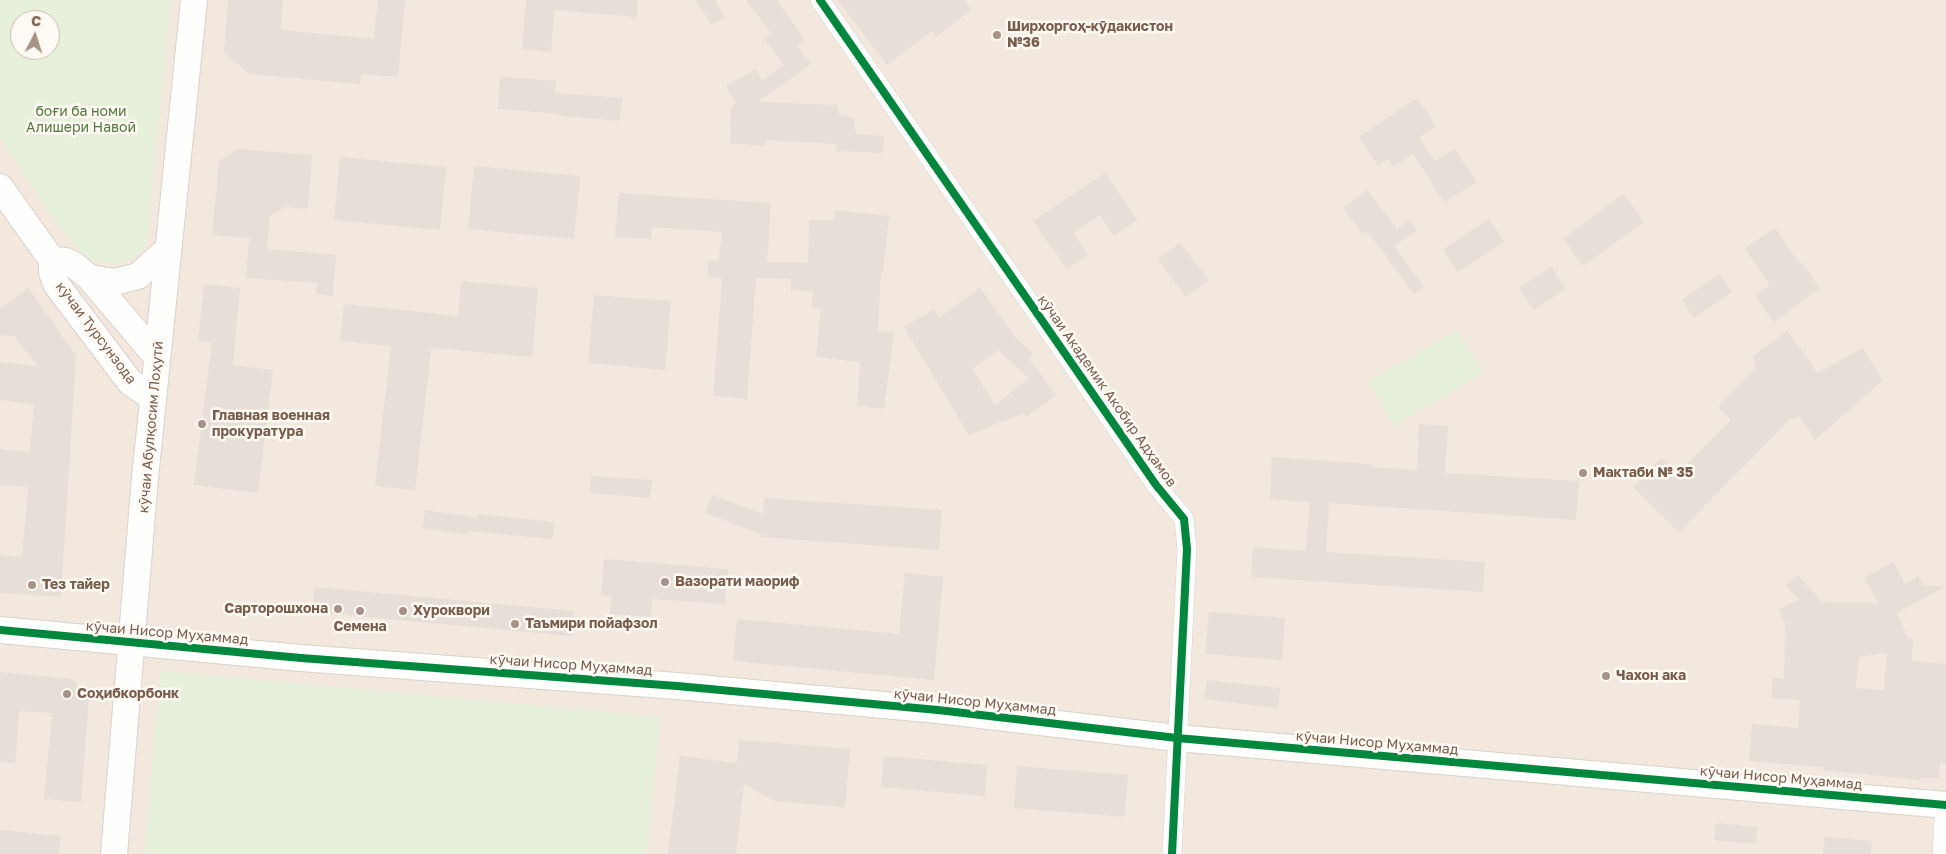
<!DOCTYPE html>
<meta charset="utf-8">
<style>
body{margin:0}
#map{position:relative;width:1946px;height:854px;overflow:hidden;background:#f9f5f0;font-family:"Golos Text",sans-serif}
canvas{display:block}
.north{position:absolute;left:10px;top:10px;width:50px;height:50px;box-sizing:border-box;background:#fffaf3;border:1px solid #cabbb1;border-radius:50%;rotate:5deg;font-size:14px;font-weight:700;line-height:20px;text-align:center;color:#7a5c4d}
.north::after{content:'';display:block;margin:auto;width:18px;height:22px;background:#a69286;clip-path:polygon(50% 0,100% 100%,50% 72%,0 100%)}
</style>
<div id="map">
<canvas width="1946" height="854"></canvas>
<div class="north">С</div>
</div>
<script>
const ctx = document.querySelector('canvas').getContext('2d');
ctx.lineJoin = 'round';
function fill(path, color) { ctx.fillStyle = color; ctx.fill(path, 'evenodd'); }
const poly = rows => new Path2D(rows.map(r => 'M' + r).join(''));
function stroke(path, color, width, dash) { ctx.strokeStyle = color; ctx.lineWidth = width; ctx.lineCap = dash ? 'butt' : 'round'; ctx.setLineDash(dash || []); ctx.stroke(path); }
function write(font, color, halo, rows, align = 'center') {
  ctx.font = font + ' "Golos Text",sans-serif'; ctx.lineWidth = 5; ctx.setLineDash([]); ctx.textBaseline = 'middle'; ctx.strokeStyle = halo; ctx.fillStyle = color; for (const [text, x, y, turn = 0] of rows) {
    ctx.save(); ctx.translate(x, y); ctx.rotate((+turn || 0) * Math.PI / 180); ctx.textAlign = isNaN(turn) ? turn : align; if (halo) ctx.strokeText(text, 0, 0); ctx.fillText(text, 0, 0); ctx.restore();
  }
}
const residential = poly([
 [0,0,1946,0,1946,854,0,854],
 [20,20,50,20,50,50,20,50]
]);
const green = poly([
 [0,0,171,0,146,247,132,259,114,265,86,258,48,211,0,137],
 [20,20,50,20,50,50,20,50],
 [1457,330,1483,373,1394,426,1368,382],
 [161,671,660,717,647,854,144,854]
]);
const building = poly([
 [228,0,283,0,281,30,374,39,378,0,405,0,398,77,361,74,360,84,249,74,224,52],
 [526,0,638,0,637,17,555,10,555,4,551,52,522,49],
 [695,0,715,0,725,17,712,25],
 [746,0,777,0,805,40,797,45,811,64,758,102,838,105,838,114,850,117,854,120,856,134,884,136,883,153,835,151,837,144,765,140,765,146,730,143,731,107,736,104,726,86,756,69,762,81,784,65,764,38,771,33],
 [838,0,964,0,971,10,936,37,932,31,887,65],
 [500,77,556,81,555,93,622,98,620,121,559,116,559,114,498,109],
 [1417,98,1436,126,1419,138,1435,161,1455,149,1477,182,1444,202,1413,154,1393,167,1388,159,1378,166,1359,137],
 [237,149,312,155,308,209,284,207,270,216,267,249,336,255,333,296,316,294,317,283,246,278,249,238,212,235,219,162],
 [340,157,446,167,440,230,334,220],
 [474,166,580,176,574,239,468,229],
 [1105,173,1137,220,1114,236,1100,215,1073,233,1088,255,1067,269,1033,221],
 [1367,190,1397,229,1409,220,1417,231,1394,246,1424,287,1414,294,1367,231,1363,234,1343,208],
 [619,193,771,203,767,262,808,263,809,220,834,220,835,210,889,216,883,271,881,271,878,331,894,332,884,409,857,406,860,362,816,357,821,308,812,308,813,291,791,290,791,279,756,278,747,399,713,396,722,278,708,277,708,260,719,261,722,232,652,227,651,239,615,237],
 [1623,194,1644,222,1583,266,1563,239],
 [1489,219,1504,242,1458,272,1443,250],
 [1775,228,1799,263,1801,262,1820,288,1774,322,1755,296,1770,285,1745,248],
 [1180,243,1209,280,1186,297,1158,259],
 [1551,267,1566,289,1534,310,1519,288],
 [1719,274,1732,292,1694,318,1682,300],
 [461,281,538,288,532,357,433,348,433,350,431,350,415,490,375,486,391,346,340,341,344,304,458,316],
 [204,284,240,288,233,365,273,370,258,493,194,485,212,342,198,341],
 [28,288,76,355,61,597,0,593,0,555,22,557,28,487,0,485,0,449,30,452,34,404,0,400,0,362,38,366,14,336,0,335,0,309],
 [980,288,1016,338,1033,354,1028,358,1056,395,1027,417,1024,413,969,435,904,327,934,309,939,318],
 [998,350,1029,378,995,405,972,369],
 [594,295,671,301,665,370,588,363],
 [1787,331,1818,373,1862,348,1883,380,1815,440,1799,416,1793,420,1791,418,1679,532,1633,487,1661,458,1677,474,1731,420,1718,407,1756,369,1753,356],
 [1419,424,1448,426,1445,473,1579,481,1576,520,1329,503,1326,552,1485,562,1483,592,1251,577,1253,547,1306,551,1310,502,1270,499,1272,457,1371,464,1371,467,1417,470],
 [591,476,652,480,650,498,590,493],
 [712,495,763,514,764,498,942,510,939,550,761,537,761,534,705,513],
 [425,510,478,518,478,514,554,522,553,539,468,531,468,535,423,528],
 [604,559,728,569,725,604,652,599,651,617,610,614,612,596,601,595],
 [1893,562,1905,584,1918,576,1923,585,1944,587,1897,613,1908,638,1913,639,1912,661,1946,664,1946,764,1940,763,1939,778,1920,778,1920,780,1823,770,1823,767,1749,761,1752,724,1798,728,1800,700,1771,698,1773,678,1784,679,1785,623,1779,609,1799,600,1786,585,1798,575,1822,602,1879,603,1864,578],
 [1887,653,1884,690,1856,688,1859,657],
 [905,573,943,577,934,680,733,661,737,619,899,634],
 [314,587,574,611,573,636,313,612],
 [1209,612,1285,618,1282,660,1205,654],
 [0,672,72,679,89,700,81,802,44,799,52,713,19,711,15,763,0,762],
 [1207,680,1280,688,1278,708,1204,699],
 [739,740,850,749,845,807,774,801,744,784,736,854,668,854,680,756,737,763],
 [884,756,987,765,985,796,881,787],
 [1017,766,1128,775,1124,817,1014,808],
 [1716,823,1757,827,1756,844,1714,840],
 [0,830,61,836,59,854,0,854],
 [1825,837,1872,841,1871,854,1823,854]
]);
const street = poly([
 [820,0,1156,485,1184,519,1187,549,1172,854],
 [1942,854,1945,805]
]);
const secondary = poly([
 [0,187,52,260,52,272,56,284,130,382,153,398],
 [52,260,66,261,74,265,90,278,157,357],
 [90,278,115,282,138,276,168,249],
 [0,630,301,658,677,686,938,710,1177,738,1946,805],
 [114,854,145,478,194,0]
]);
const cycleway = poly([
 [820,0,1156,485,1184,519,1187,549,1172,854],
 [0,630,301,658,677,686,938,710,1177,738,1946,805]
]);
const markers = [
 [997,35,5,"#a69286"],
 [202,424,5,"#a69286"],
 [1583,473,5,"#a69286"],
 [665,582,5,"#a69286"],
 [32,585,5,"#a69286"],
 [338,609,5,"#a69286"],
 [360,611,5,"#a69286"],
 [403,611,5,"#a69286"],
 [515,624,5,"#a69286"],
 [1606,676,5,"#a69286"],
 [67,694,5,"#a69286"]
];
const poiNames = [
 ["Ширхоргоҳ-кӯдакистон",1007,27],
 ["№36",1007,43],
 ["Главная военная",212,416],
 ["прокуратура",212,432],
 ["Мактаби № 35",1593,473],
 ["Вазорати маориф",675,582],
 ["Тез тайер",42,585],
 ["Сарторошхона",328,609,"right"],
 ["Хуроквори",413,611],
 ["Таъмири пойафзол",525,624],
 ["Семена",360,627,"center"],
 ["Чахон ака",1616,676],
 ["Соҳибкорбонк",77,694]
];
const parkNames = [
 ["боғи ба номи",81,112],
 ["Алишери Навоӣ",81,128]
];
const streetNames = [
 ["кӯчаи Турсунзода",96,333,53],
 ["кӯчаи Академик Акобир Адҳамов",1107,391,55],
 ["кӯчаи Абулқосим Лоҳутӣ",151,427,-85],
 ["кӯчаи Нисор Муҳаммад",167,633,5],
 ["кӯчаи Нисор Муҳаммад",571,665,4],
 ["кӯчаи Нисор Муҳаммад",975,702,6],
 ["кӯчаи Нисор Муҳаммад",1377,743,5],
 ["кӯчаи Нисор Муҳаммад",1781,778,5]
];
fill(residential, '#f2e8de');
fill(green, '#e7f0db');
fill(building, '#e6ded7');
stroke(street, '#d7d1cb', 20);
stroke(secondary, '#d9d2cb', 28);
stroke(street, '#fefefd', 19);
stroke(secondary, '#fefefd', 26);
stroke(cycleway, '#00873e', 8);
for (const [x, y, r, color] of markers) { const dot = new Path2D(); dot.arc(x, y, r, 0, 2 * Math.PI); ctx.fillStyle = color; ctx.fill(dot); stroke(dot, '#fffaf3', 2); }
write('bold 14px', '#7a5c4d', '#fffaf3', poiNames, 'left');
write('14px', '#537a41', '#fffaf3', parkNames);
write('14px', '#7a5c4d', '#fffaf3', streetNames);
</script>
